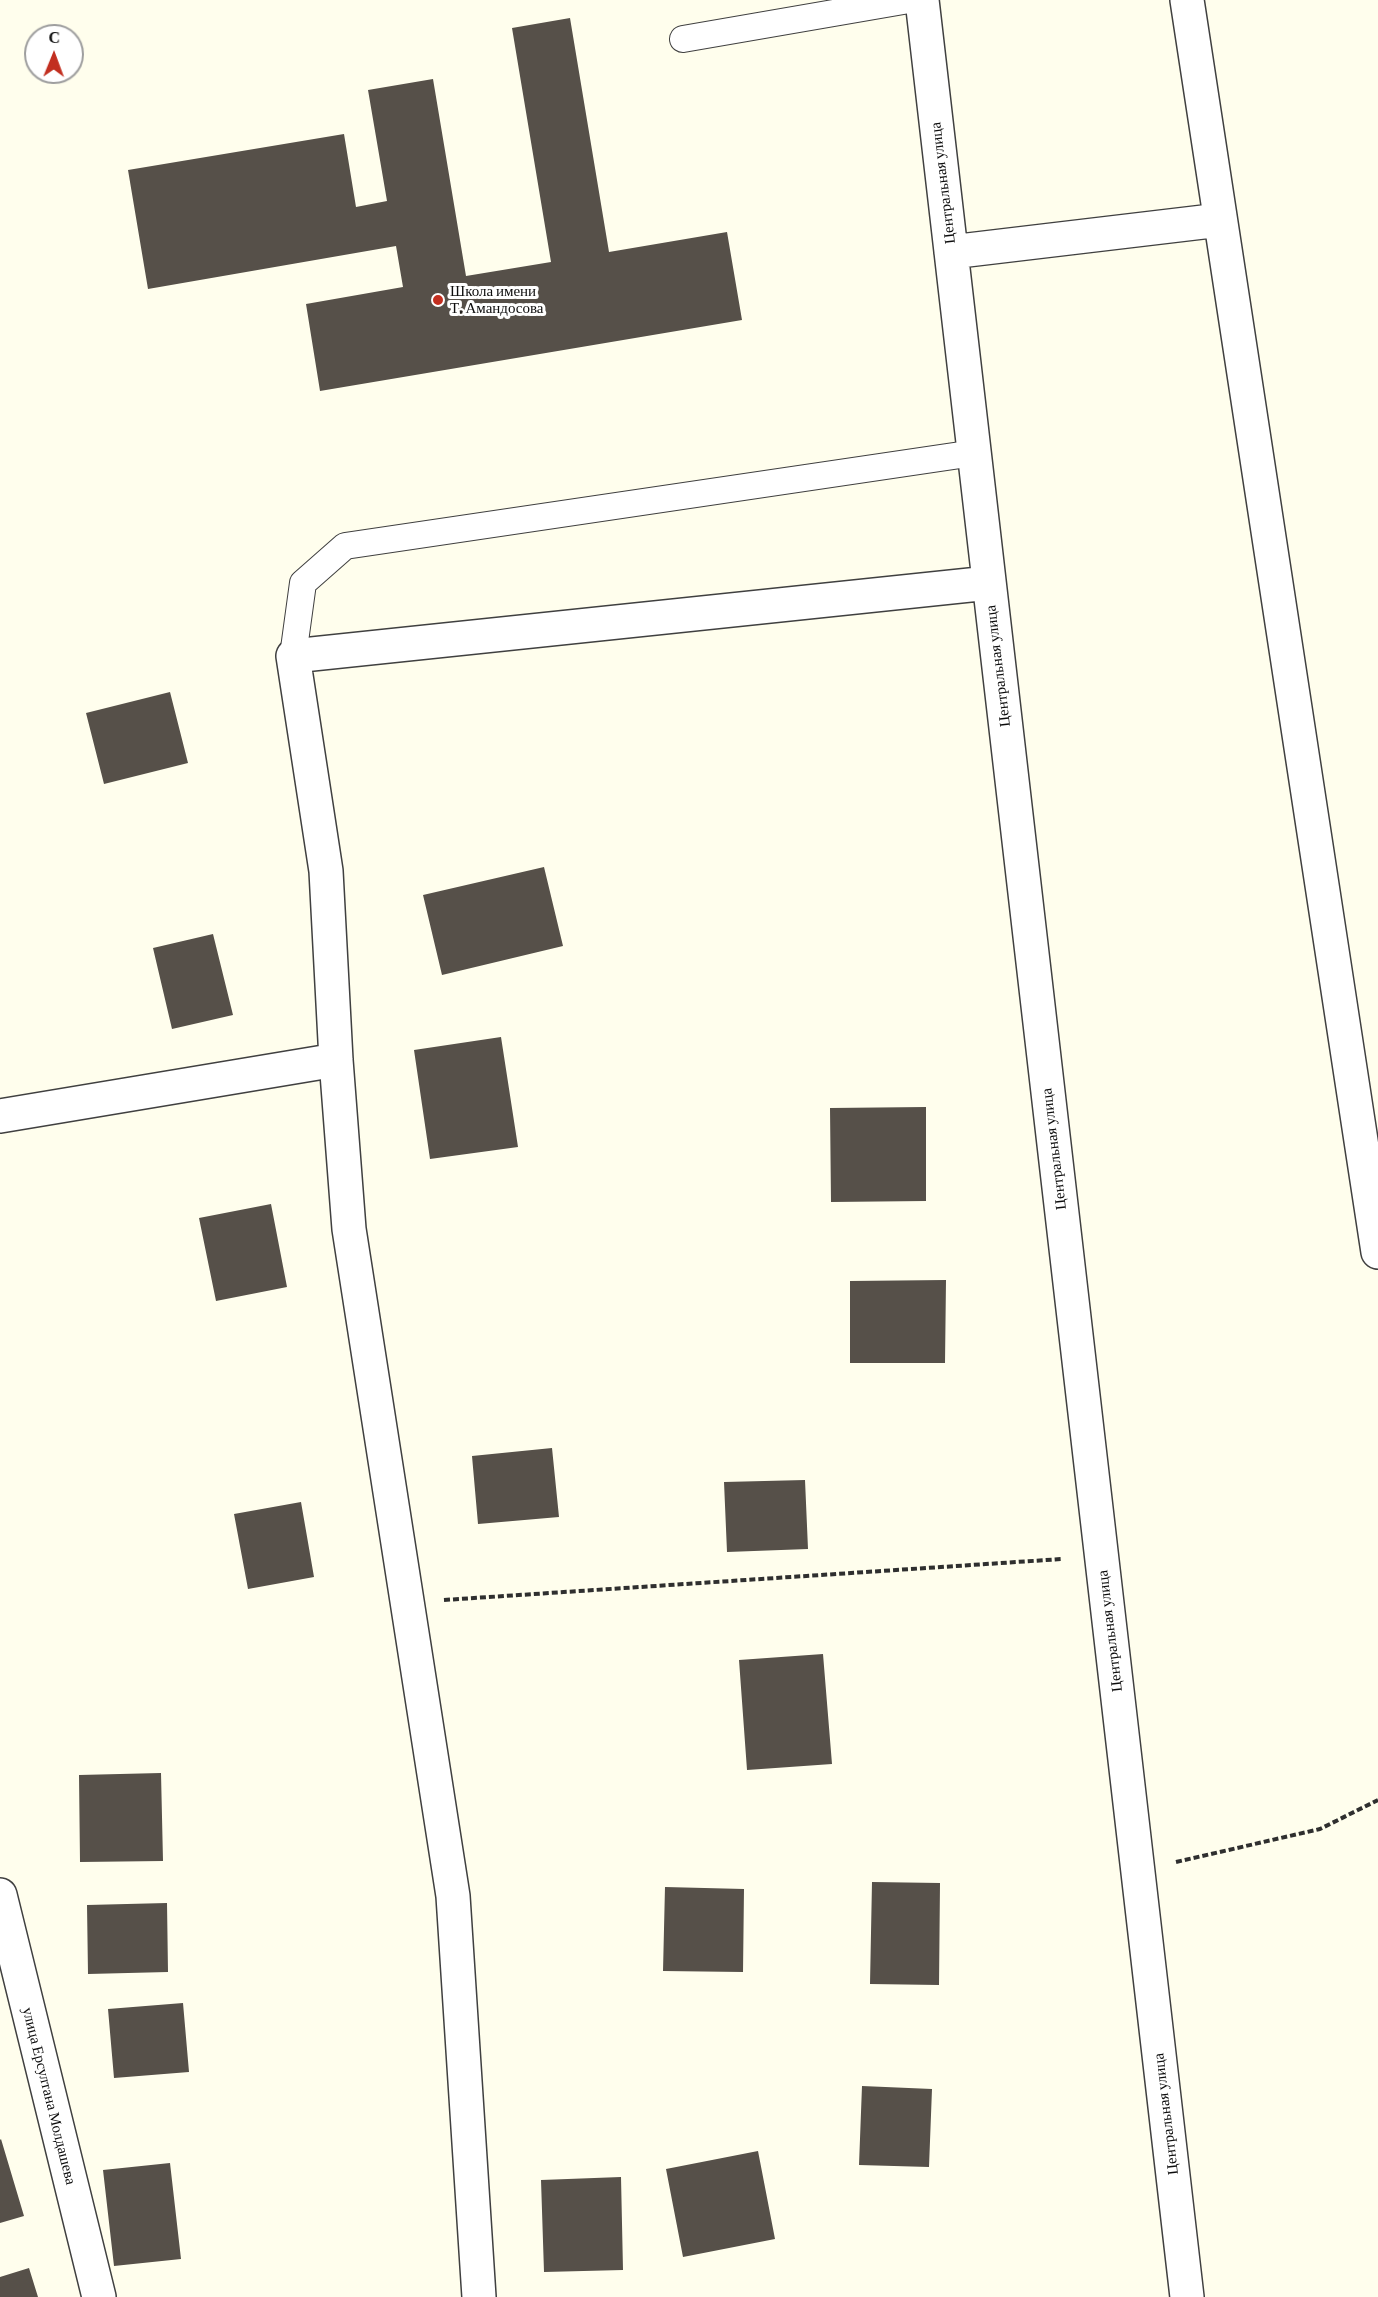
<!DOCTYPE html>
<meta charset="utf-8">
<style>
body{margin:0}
#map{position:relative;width:1378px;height:2297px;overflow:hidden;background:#fffeed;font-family:"Crimson Pro",serif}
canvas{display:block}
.north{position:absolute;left:24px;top:24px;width:60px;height:60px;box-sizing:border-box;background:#fff;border:2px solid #9e9e9e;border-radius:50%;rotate:1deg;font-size:16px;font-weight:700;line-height:24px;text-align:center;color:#0d0d0d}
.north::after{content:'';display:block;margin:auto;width:21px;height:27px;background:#c22f20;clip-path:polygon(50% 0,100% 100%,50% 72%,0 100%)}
</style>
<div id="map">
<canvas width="1378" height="2297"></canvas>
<div class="north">С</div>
</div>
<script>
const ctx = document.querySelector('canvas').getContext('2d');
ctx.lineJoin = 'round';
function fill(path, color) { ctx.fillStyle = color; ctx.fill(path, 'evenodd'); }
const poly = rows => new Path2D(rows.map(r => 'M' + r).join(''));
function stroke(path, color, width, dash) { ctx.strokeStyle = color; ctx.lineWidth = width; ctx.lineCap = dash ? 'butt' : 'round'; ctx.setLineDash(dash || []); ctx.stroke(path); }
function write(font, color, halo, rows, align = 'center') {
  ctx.font = font + ' "Crimson Pro",serif'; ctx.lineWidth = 6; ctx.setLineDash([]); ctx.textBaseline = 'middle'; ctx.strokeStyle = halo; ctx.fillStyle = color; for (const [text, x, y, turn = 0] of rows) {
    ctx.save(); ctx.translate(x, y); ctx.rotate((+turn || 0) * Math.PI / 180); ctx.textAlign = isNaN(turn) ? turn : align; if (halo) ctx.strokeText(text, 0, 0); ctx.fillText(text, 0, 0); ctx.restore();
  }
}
const building = poly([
 [570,18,609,252,727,232,742,320,320,391,306,304,403,287,396,246,148,289,128,170,344,134,356,207,387,201,368,90,433,79,466,276,551,262,512,28],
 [170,692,188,763,104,784,86,713],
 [544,867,563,946,442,975,423,895],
 [213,934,233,1015,172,1029,153,948],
 [501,1037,518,1147,430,1159,414,1050],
 [926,1107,926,1201,831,1202,830,1108],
 [271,1204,287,1287,216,1301,199,1218],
 [946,1280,945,1363,850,1363,850,1281],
 [552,1448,559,1517,478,1524,472,1456],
 [805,1480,808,1549,727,1552,724,1482],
 [301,1502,314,1577,248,1589,234,1514],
 [823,1654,832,1764,747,1770,739,1660],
 [161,1773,163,1861,80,1862,79,1775],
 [872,1882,940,1883,939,1985,870,1984],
 [665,1887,744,1889,743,1972,663,1971],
 [167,1903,168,1972,88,1974,87,1905],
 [183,2003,189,2072,114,2078,108,2009],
 [862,2086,932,2089,929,2167,859,2165],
 [1,2139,24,2216,0,2223,0,2140],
 [758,2151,775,2239,683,2257,666,2169],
 [170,2163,181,2259,114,2266,103,2170],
 [621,2177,623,2270,544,2272,541,2180],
 [29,2268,38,2297,0,2297,0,2277]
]);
const path = poly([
 [444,1600,1062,1559],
 [1176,1862,1320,1829,1378,1800]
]);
const service = poly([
 [683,39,909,0],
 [293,656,303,583,345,546,974,453]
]);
const minor = poly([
 [922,0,1187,2297],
 [1187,0,1378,1252],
 [951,252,1220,220],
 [0,1116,336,1060],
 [0,1895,99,2297],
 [479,2297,453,1896,349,1229,336,1060,326,871,293,656,989,583]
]);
const markers = [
 [438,300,6,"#c22f20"]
];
const streetNames = [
 ["Центральная улица",943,183,-97],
 ["Центральная улица",998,666,-97],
 ["Центральная улица",1054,1149,-97],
 ["Центральная улица",1110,1631,-97],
 ["улица Ерсултана Молдашева",49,2096,76],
 ["Центральная улица",1166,2114,-97]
];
const poiNames = [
 ["Школа имени",450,291],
 ["Т. Амандосова",450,308]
];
fill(building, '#565049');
stroke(service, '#404040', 28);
stroke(minor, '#404040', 36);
stroke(path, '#2f2f2f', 4, [6, 3]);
stroke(service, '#fff', 26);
stroke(minor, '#fff', 33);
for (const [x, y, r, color] of markers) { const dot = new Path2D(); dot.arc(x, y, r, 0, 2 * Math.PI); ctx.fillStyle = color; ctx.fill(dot); stroke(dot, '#fff', 2); }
write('15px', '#0d0d0d', '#fff', streetNames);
write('15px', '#0d0d0d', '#fff', poiNames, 'left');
</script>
